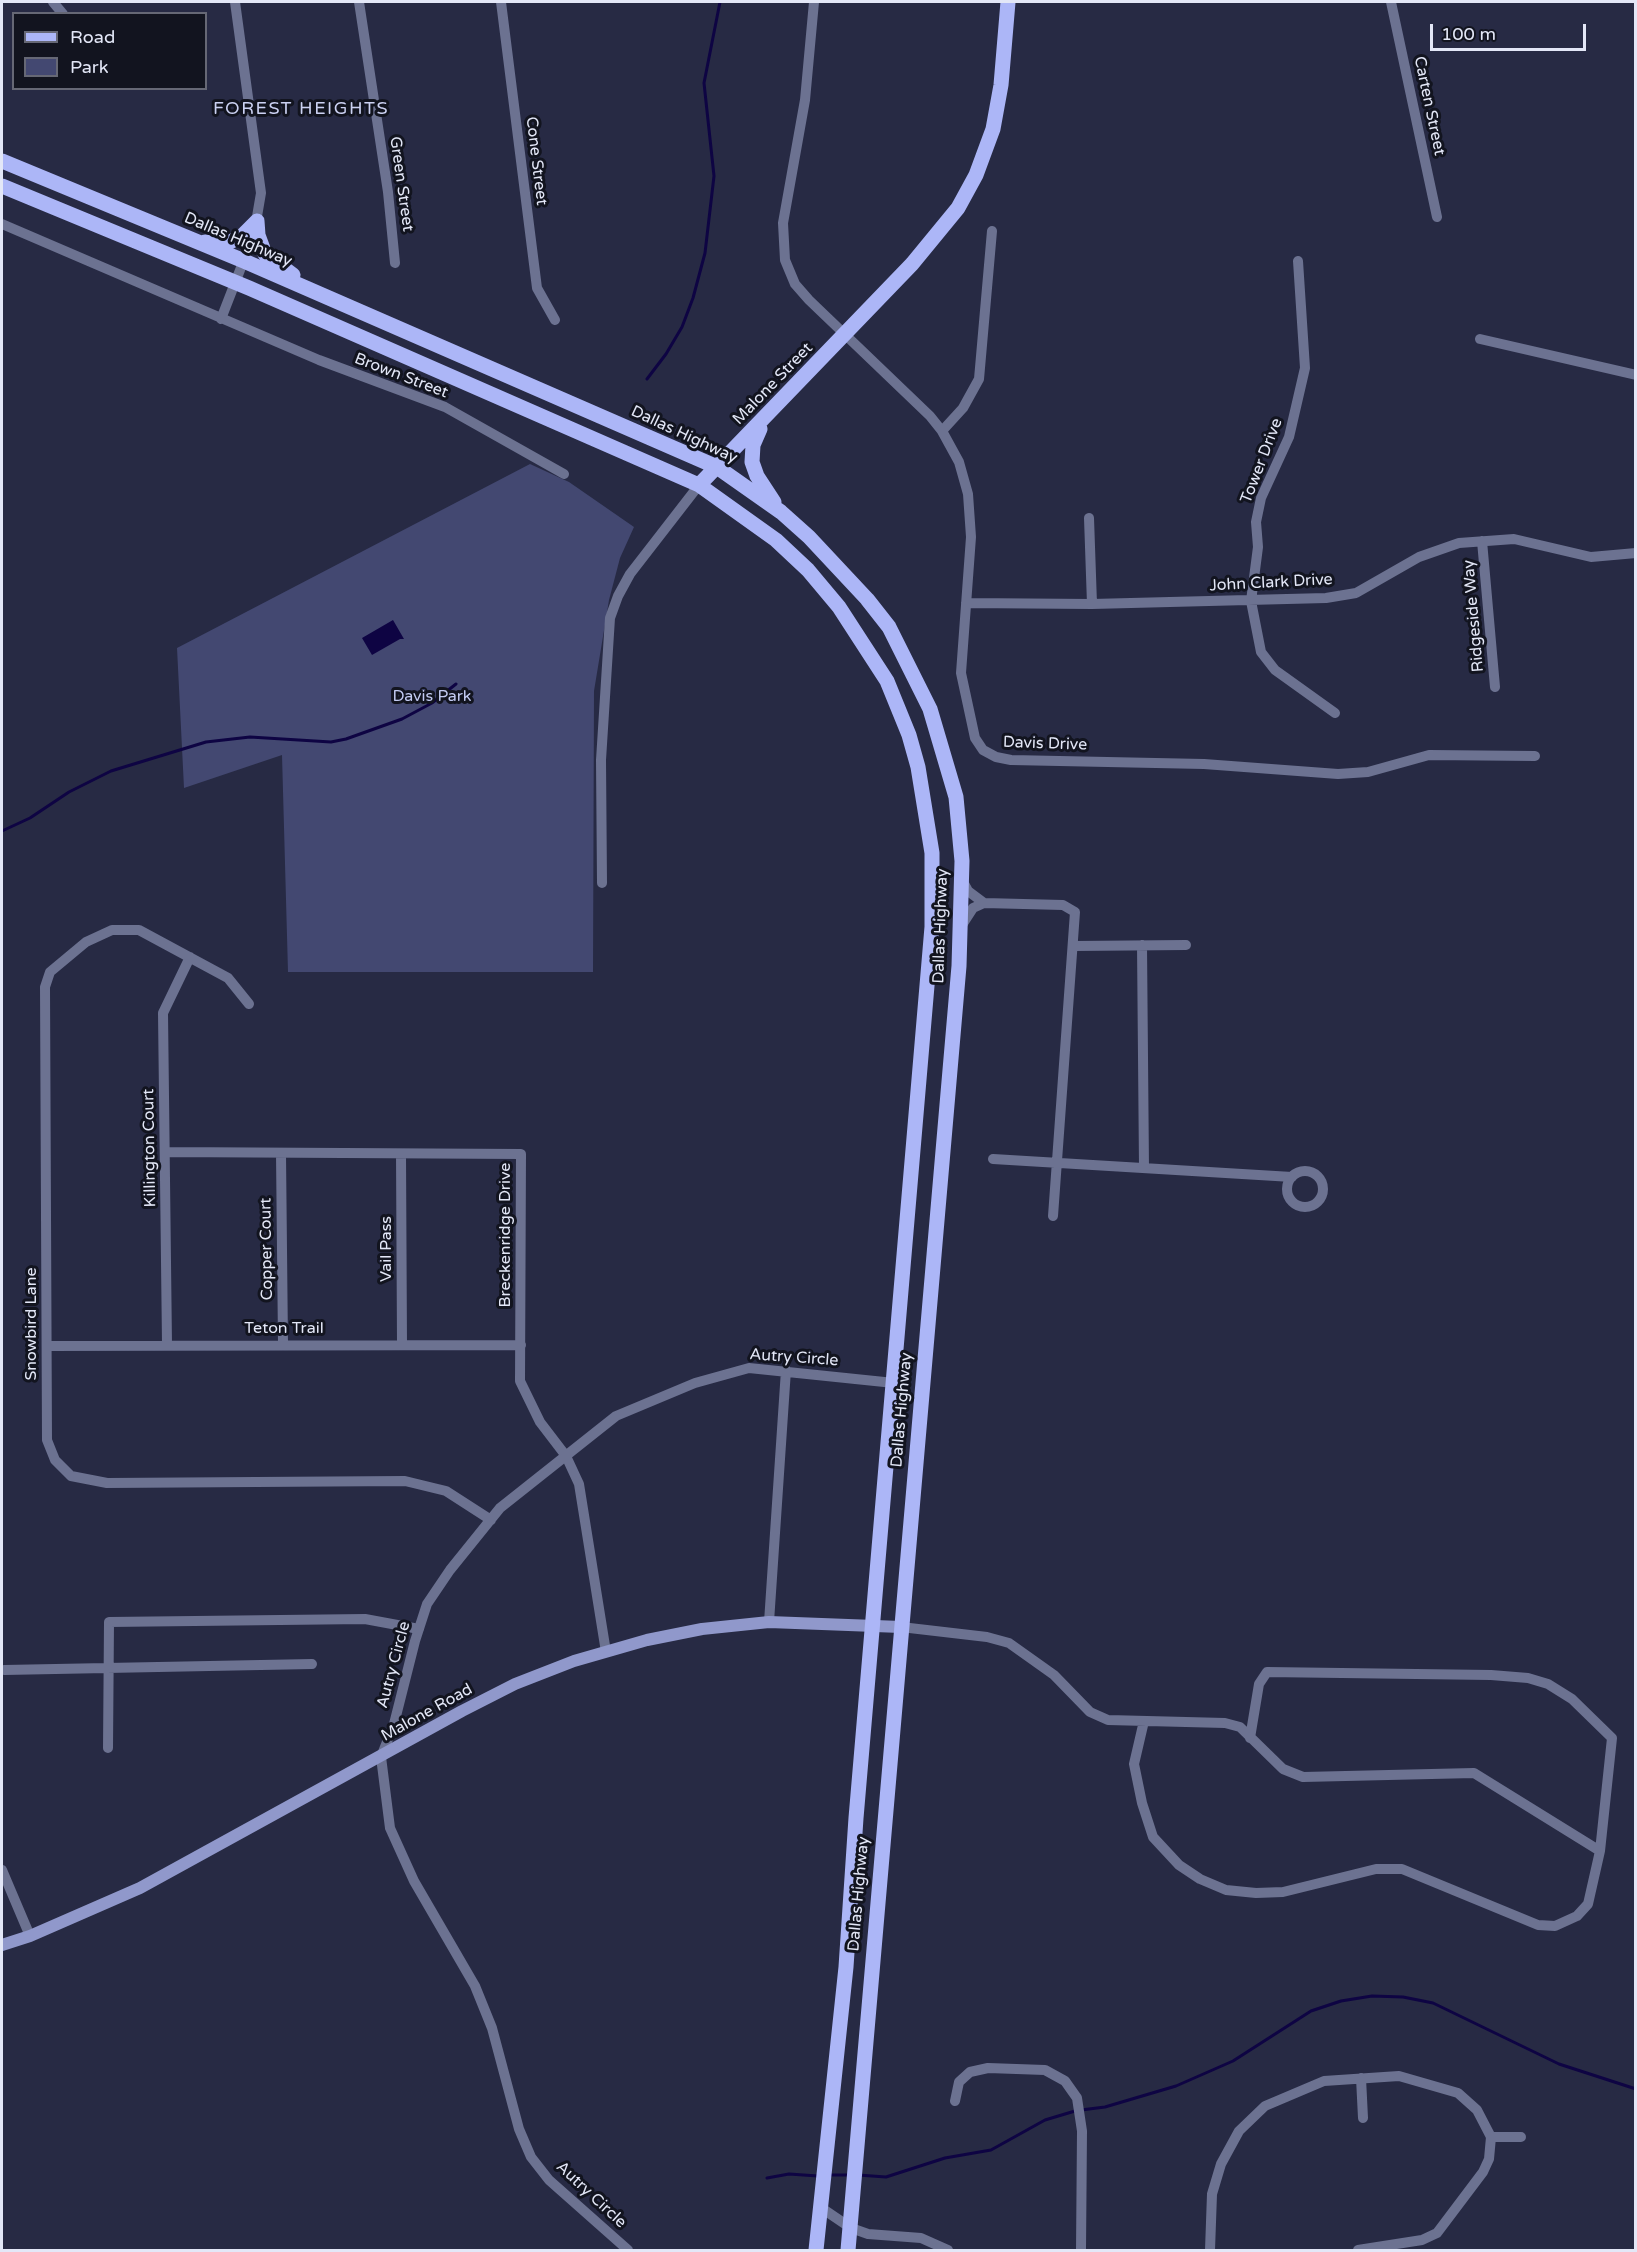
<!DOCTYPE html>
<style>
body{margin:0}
#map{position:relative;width:1637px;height:2252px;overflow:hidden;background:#272a44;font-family:"Varela Round",sans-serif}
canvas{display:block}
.frame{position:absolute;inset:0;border:3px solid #e3e7f7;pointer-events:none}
.legend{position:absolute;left:12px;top:12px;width:195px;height:78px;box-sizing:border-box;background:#12141f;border:2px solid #666875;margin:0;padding:8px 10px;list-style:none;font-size:18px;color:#e3e7f7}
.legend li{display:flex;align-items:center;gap:12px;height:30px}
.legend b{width:30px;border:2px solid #666875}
.scale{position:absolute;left:1430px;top:24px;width:156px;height:27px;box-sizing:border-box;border:3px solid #e3e7f7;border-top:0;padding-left:8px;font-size:18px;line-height:21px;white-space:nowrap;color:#e3e7f7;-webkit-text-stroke:4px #12141f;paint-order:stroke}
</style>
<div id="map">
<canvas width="1637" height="2252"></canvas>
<div class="frame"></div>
<ul class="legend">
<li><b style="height:8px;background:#acb6f7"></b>Road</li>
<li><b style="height:16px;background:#434871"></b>Park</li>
</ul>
<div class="scale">100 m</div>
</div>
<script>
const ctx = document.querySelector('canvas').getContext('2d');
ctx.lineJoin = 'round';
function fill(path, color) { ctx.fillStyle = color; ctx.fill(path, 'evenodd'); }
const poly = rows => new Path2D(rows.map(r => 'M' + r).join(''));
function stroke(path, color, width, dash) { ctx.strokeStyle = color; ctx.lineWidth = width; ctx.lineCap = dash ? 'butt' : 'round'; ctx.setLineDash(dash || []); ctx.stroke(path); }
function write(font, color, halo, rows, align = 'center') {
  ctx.font = font + ' "Varela Round",sans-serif'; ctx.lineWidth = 6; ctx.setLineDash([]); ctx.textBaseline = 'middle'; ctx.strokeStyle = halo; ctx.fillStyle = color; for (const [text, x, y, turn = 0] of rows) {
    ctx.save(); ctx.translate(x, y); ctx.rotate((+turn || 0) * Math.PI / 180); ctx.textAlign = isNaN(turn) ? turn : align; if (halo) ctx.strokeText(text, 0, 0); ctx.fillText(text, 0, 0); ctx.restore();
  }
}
const green = poly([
 [530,464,569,482,634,527,620,558,609,600,594,691,593,972,288,972,282,755,184,788,177,648]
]);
const water = poly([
 [393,620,404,639,400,639,372,655,362,638]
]);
const stream = poly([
 [647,379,666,354,682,327,693,298,705,253,714,176,704,83,720,2],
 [2,831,30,818,69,792,111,771,206,742,250,737,331,742,346,739,402,719,432,703,456,684],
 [1081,2110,1105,2107,1176,2086,1233,2061,1311,2011,1341,2001,1372,1996,1403,1997,1433,2003,1559,2064,1636,2089],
 [828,2175,848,2175],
 [858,2175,886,2177,945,2158,991,2150,1045,2120,1075,2111],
 [767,2178,789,2174,818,2176]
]);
const street = poly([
 [53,2,63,14],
 [359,2,388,192,395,263],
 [501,2,537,288,555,320],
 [814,2,805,100,783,223,785,260,795,284,809,300,930,416,942,431,959,462,968,494,971,537,961,673,975,738,983,750,996,757,1011,760,1204,764,1338,774,1368,772,1429,755,1535,756],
 [1391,2,1437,217],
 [2,224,319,360,445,407,564,474],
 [1298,261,1305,368,1289,437,1261,498,1256,522,1258,547,1251,601,1261,652,1275,670,1335,713],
 [221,319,254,234,261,193,235,2],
 [1480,339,1636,375],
 [942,431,963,408,979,379,992,231],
 [1089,518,1092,604],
 [1482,541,1495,687],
 [966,603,1092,604,1326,598,1356,593,1419,557,1459,543,1514,539,1591,557,1636,553],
 [962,880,968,891,984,903],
 [602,883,601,760,610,618,618,596,630,574,699,485],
 [962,925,973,908,984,903,1063,905,1075,912,1053,1216],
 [1142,945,1144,1168],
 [1074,946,1186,945],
 [249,1004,228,978,139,930,112,930,86,942,50,972,45,987,47,1440,55,1460,71,1476,107,1483,405,1481,446,1491,491,1520],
 [166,1152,521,1154,520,1381,540,1422,566,1456,579,1484,606,1652],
 [281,1154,283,1344],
 [401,1154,402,1344],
 [993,1159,1292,1177],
 '1287 1189a18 18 0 1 1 36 0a18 18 0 1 1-36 0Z',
 [167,1344,163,1013,190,957],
 [47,1346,521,1345],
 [769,1622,786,1370],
 [901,1627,987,1637,1009,1643,1054,1675,1090,1712,1108,1720,1225,1723,1240,1727,1283,1769,1303,1777,1474,1773,1600,1851],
 [4,1670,312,1664],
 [1144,1721,1134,1764,1142,1803,1153,1837,1179,1865,1200,1879,1226,1890,1256,1893,1283,1892,1376,1869,1402,1869,1538,1925,1555,1926,1577,1916,1588,1904,1600,1851,1612,1738,1572,1699,1548,1684,1528,1678,1491,1675,1267,1672,1259,1684,1250,1738],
 [108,1748,109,1622,365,1619,419,1629],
 [2,1870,30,1936],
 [1361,2078,1363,2118],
 [955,2101,959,2082,970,2072,988,2068,1045,2070,1065,2081,1077,2098,1082,2131,1081,2250],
 [1491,2137,1521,2137],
 [820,2207,851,2228,868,2234,921,2238,948,2250],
 [628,2250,549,2180,531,2157,519,2129,492,2028,475,1986,414,1881,390,1828,381,1757,394,1724,415,1641,427,1604,450,1570,500,1508,616,1416,695,1383,749,1368,894,1383],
 [1210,2250,1212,2194,1221,2164,1239,2131,1265,2106,1324,2081,1399,2076,1458,2093,1477,2110,1491,2137,1489,2159,1483,2172,1437,2233,1422,2240,1358,2250]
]);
const secondary = poly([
 [2,1945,30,1936,140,1888,462,1711,515,1684,574,1661,647,1640,702,1629,769,1622,901,1627]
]);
const primary = poly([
 [2,161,244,261,717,467,781,512,809,537,867,599,889,627,930,709,956,797,962,861,959,966,848,2250],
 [2,186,249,288,699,485,776,540,808,570,839,607,887,681,909,735,918,767,932,853,932,927,856,1818,846,1967,816,2250],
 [257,221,258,235,265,254,293,275],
 [205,242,230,242,243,235,257,221],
 [760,429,753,445,752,462,757,476,774,502],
 [699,485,912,264,958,208,976,175,993,129,1001,85,1008,2]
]);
const streetNames = [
 ["Carten Street",1429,106,78],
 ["Cone Street",536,161,83],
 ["Green Street",401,184,82],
 ["Dallas Highway",238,240,23],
 ["Brown Street",401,376,21],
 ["Malone Street",773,384,-46],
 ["Dallas Highway",684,435,25],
 ["Tower Drive",1262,461,-69],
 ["John Clark Drive",1271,583,-3],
 ["Ridgeside Way",1474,616,-95],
 ["Davis Drive",1045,744,2],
 ["Dallas Highway",941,926,-88],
 ["Killington Court",150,1148,-91],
 ["Breckenridge Drive",506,1235,-90],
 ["Copper Court",267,1249,-91],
 ["Vail Pass",387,1249,-90],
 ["Snowbird Lane",32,1324,-90],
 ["Teton Trail",284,1329],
 ["Autry Circle",794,1358,4],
 ["Dallas Highway",902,1410,-85],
 ["Autry Circle",394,1665,-75],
 ["Malone Road",427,1713,-29],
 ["Dallas Highway",859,1894,-85],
 ["Autry Circle",591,2195,43]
];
const parkNames = [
 ["Davis Park",432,697]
];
const neighbourhoodNames = [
 ["FOREST HEIGHTS",301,109]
];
fill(green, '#434871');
fill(water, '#0e0443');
stroke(stream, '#0e0443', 3);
stroke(street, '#6c7291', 10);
stroke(secondary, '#9098cb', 12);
stroke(primary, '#acb6f7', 15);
write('16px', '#e3e7f7', '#12141f', streetNames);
write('16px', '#c3cbf2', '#12141f', parkNames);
ctx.letterSpacing = '1.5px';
write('18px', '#cbd1f2', '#12141f', neighbourhoodNames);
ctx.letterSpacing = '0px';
</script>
